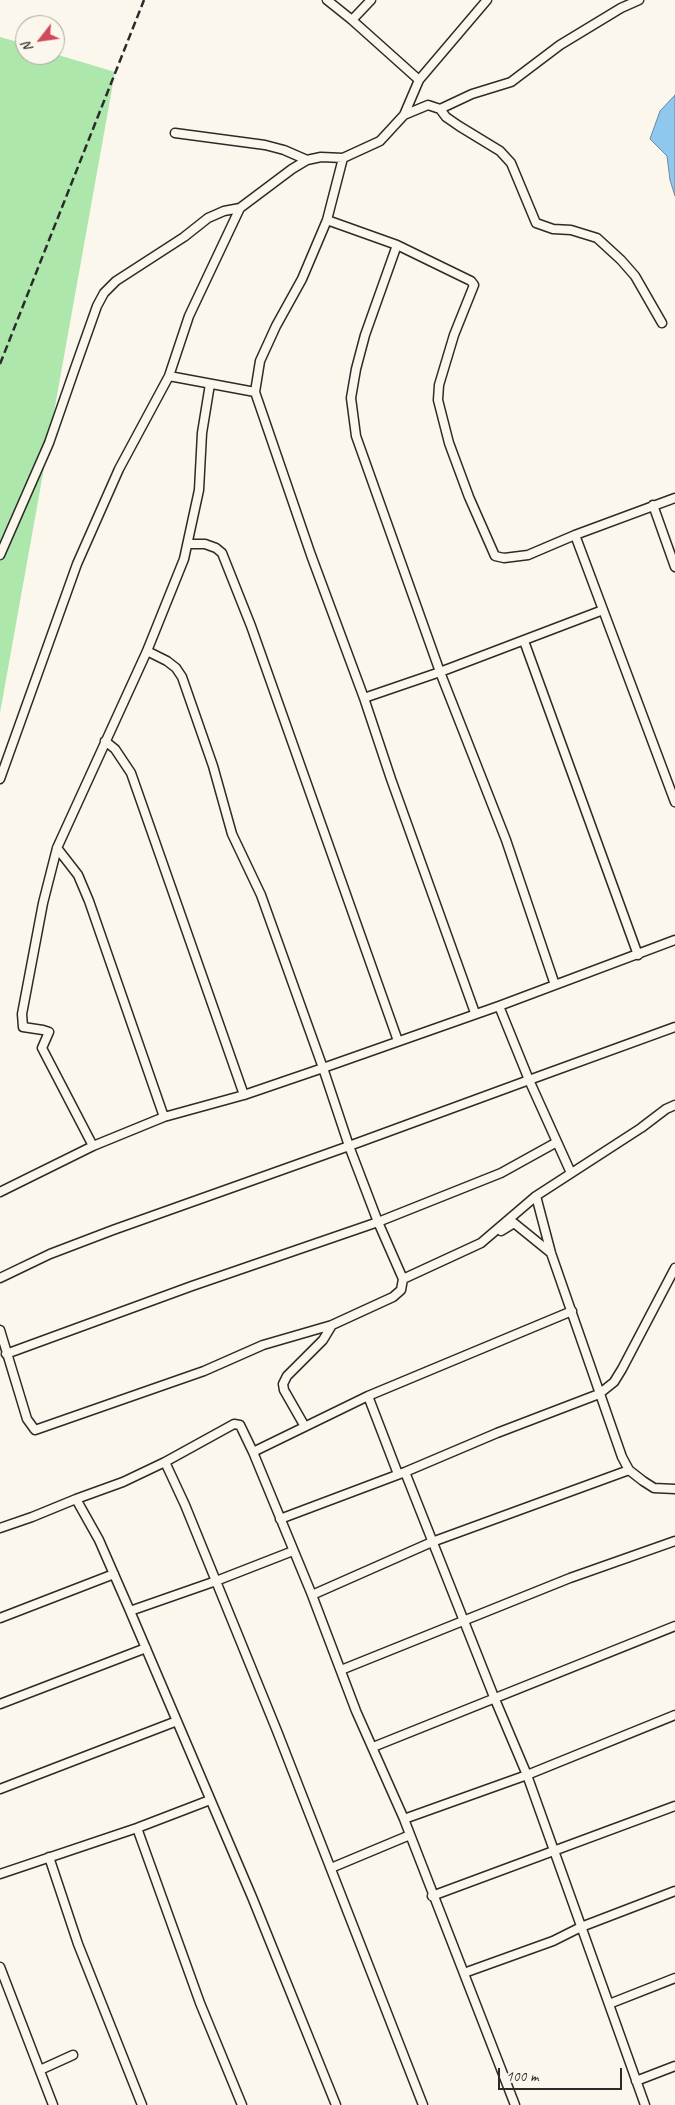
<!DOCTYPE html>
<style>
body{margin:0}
#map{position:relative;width:675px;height:2105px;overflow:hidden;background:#fbf7ec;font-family:Caveat,sans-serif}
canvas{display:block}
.north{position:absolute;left:15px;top:15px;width:50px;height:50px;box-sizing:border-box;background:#fbf7ec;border:1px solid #a8a59f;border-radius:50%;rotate:240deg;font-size:14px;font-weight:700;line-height:20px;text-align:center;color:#2b2b2b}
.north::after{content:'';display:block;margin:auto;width:18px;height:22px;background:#d1495b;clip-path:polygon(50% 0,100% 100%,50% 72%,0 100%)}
.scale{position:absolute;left:498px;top:2068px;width:124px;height:22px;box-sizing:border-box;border:2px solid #2b2b2b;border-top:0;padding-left:6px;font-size:15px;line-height:18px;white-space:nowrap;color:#2b2b2b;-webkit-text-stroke:4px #fbf7ec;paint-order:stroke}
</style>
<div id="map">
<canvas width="675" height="2105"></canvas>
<div class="north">N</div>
<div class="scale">100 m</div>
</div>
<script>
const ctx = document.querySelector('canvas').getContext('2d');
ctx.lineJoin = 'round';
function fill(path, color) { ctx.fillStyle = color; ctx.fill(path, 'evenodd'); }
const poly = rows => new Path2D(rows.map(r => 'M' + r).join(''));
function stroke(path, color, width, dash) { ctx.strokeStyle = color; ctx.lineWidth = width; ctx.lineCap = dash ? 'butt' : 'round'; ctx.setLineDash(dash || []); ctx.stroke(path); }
const green = poly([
 [0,37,25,44,25,55,55,54,115,72,0,713]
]);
const water = poly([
 [675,95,675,196,670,180,667,156,650,139,660,111,675,95]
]);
const minor = poly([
 [327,0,352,20,419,80],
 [352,20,371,0],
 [440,109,446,117,459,126,500,151,511,163,536,223,553,229,571,230,597,238,621,260,635,276,662,323],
 [404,115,428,105,440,109,472,94,511,82,560,45,621,8,639,0],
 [175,133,265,145,284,150,307,160],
 [343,158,327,220,302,279,276,326,260,361,255,392,311,555,364,698,391,779,475,1013],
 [327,220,397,245],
 [169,376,255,392],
 [653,505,675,567],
 [575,535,675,802],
 [188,544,205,544,216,548,222,553,251,626,398,1041],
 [0,555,49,443,74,371,97,306,104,293,116,281,184,237,208,218,224,211,240,208,292,169,307,160,321,157,343,158,380,141,404,115,419,80,487,0],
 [524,641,638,955],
 [364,698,440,672,603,610],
 [105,741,115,749,131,773,244,1095],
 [0,779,77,564,119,469,169,376,189,316,240,208],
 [57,848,78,875,89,901,164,1117],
 [555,985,506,840,440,672,356,436,351,398,356,369,365,335,397,245,471,281,474,285,454,335,439,385,438,400,449,443,469,497,495,556,504,558,528,555,575,535,675,498],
 [499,1006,529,1080,675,1027],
 [93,1146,42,1048,49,1032,43,1030,23,1027,22,1014,43,903,57,848,147,651,184,559,199,490,202,433,210,384],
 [0,1192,93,1146,164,1117,244,1095,323,1068,499,1006,675,940],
 [536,1196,551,1253,622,1457,629,1470,643,1481,654,1488,675,1489],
 [501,1231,514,1223,551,1253],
 [0,1278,50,1254,113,1230,349,1146,529,1080,571,1173],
 [403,1279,481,1243,536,1196,641,1128,666,1109,675,1105],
 [0,1330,27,1419,35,1430,204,1371,263,1345,332,1325,393,1297,401,1290,403,1279,378,1222,349,1146,323,1068,261,895,232,834,213,766,182,677,176,668,167,661,147,651],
 [6,1354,192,1286,378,1222,501,1173,557,1142],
 [368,1396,398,1474],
 [304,1425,284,1390,283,1384,287,1376,323,1340,332,1325],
 [165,1462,185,1505,277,1731,423,2105],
 [405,1472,494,1697,527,1775,645,2105],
 [76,1499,123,1482,165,1462,234,1424,240,1425,253,1452],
 [280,1519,405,1472,497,1433,599,1394,614,1382,622,1369,675,1268],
 [0,1528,32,1517,76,1499,99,1540,130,1611,252,1897,336,2105],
 [312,1595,432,1542,629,1470],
 [130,1611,216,1581,293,1551],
 [0,1618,114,1574],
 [341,1670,570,1578,675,1541],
 [0,1704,146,1648],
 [373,1747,675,1626],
 [0,1789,177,1721],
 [404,1819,527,1775,675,1715],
 [137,1828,200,2003,242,2105],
 [49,1857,78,1944,142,2105],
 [331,1868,410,1835],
 [0,1874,137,1828,210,1800],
 [432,1896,675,1806],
 [0,1967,53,2105],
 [464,1973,553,1941,581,1927,675,1891],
 [609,2004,675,1978],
 [40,2070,73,2055],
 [636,2081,675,2066],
 [515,2105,404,1819,356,1711,312,1595,253,1452,368,1396,572,1311]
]);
const rail = poly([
 [0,364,144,0]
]);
fill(green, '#ade7ac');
fill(water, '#90c7ee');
stroke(water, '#6889a0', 1);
stroke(minor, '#2b2b2b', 11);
stroke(minor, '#fbf7ec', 8);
stroke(rail, '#2b2b2b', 2.5, [8, 4]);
</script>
